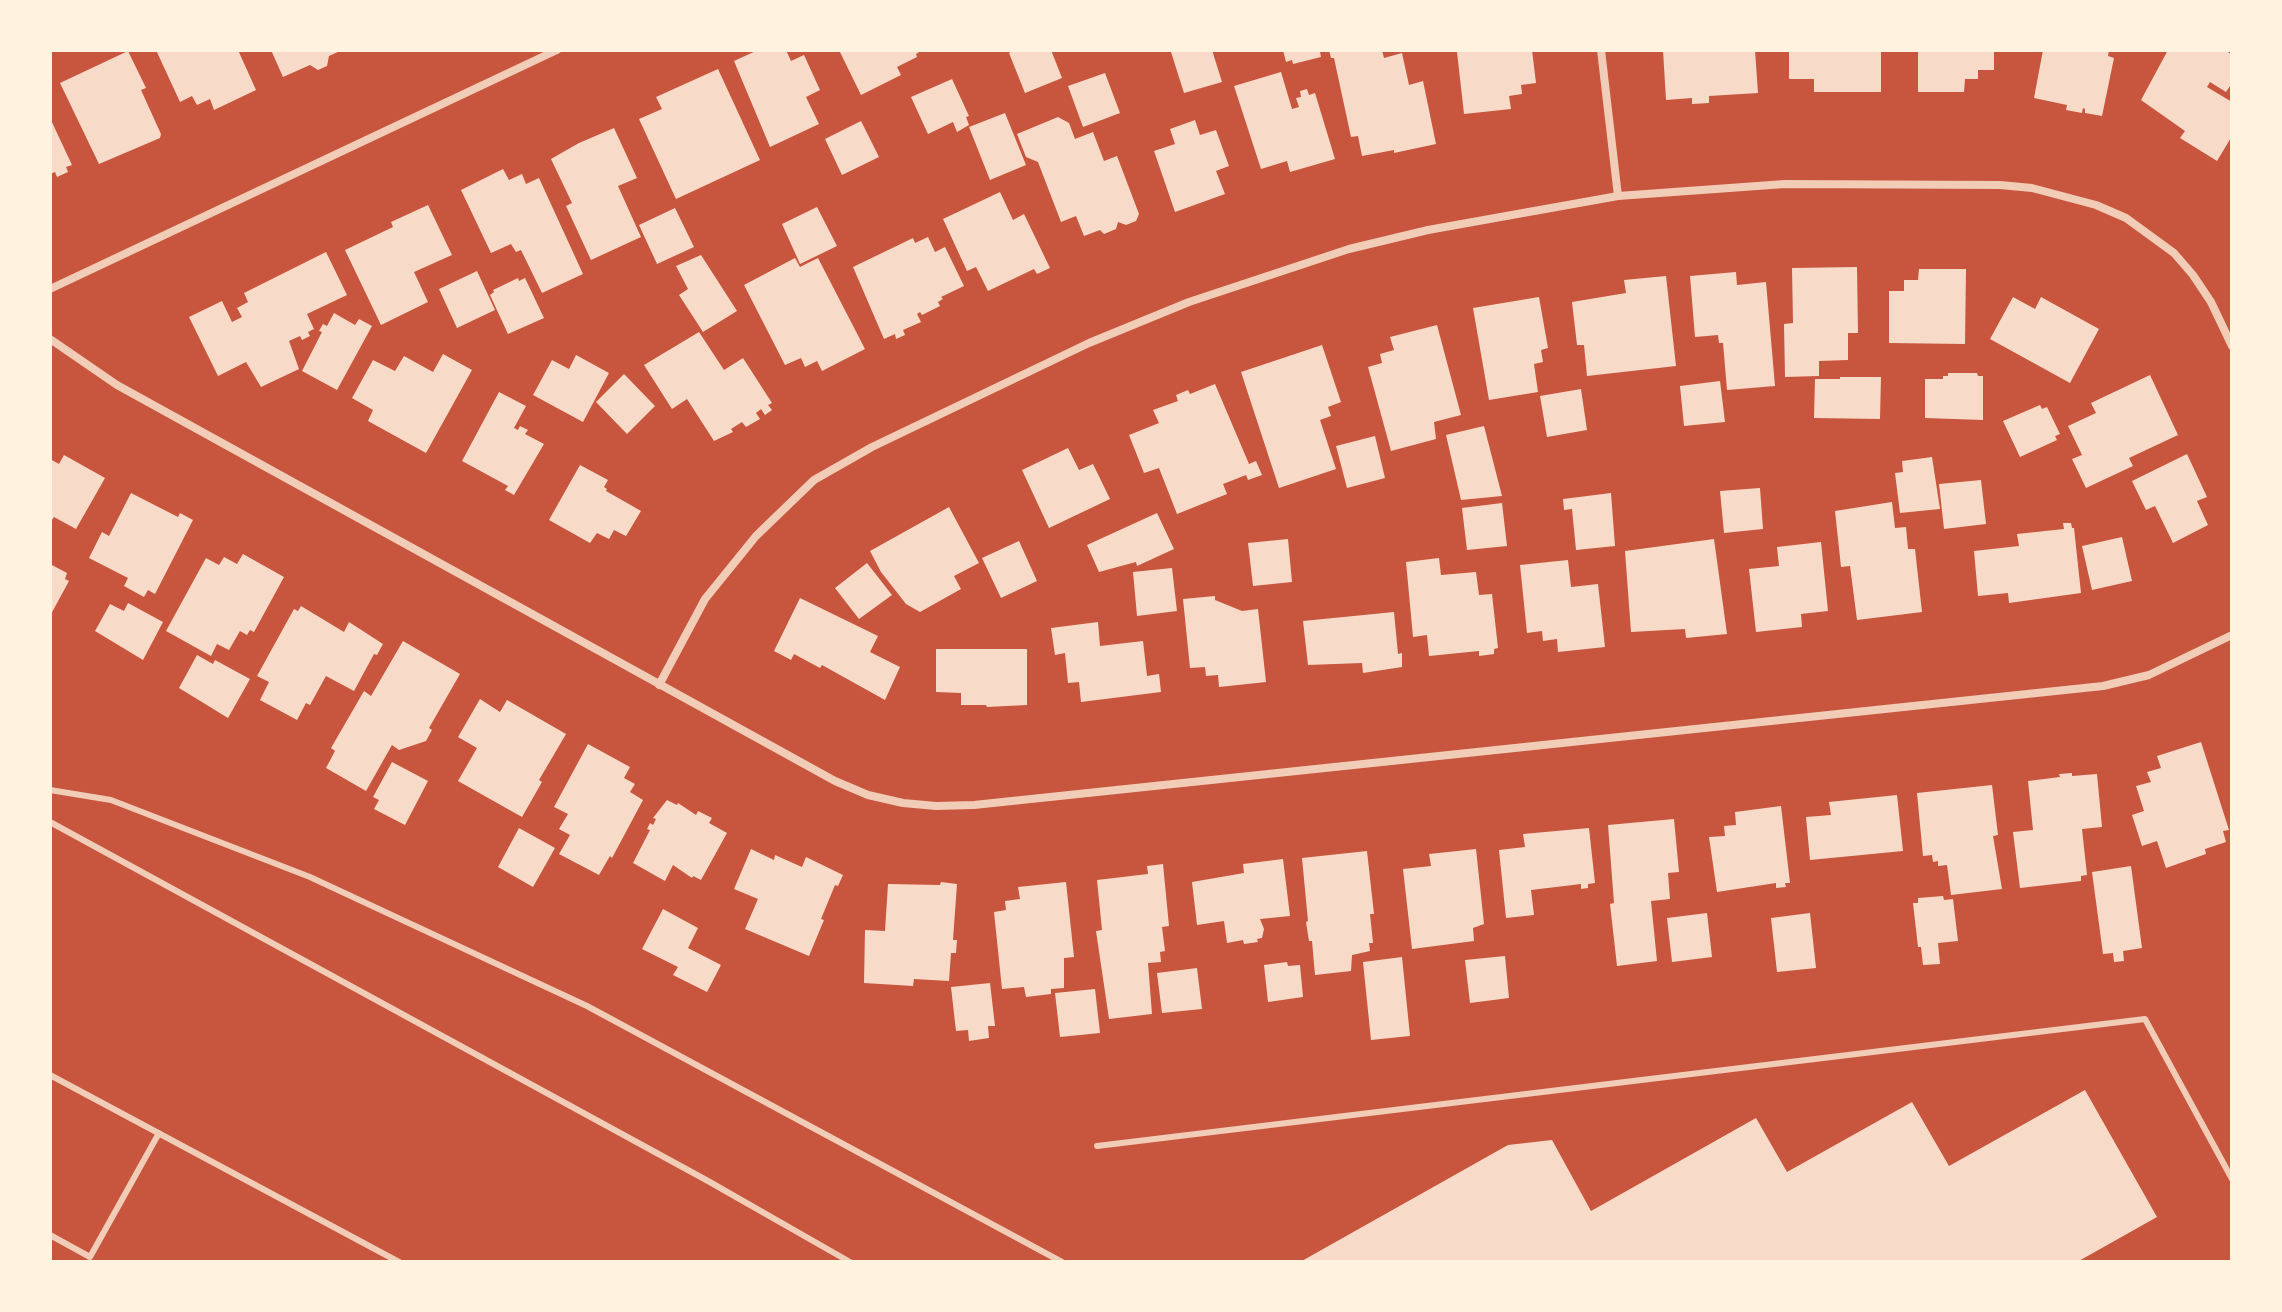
<!DOCTYPE html>
<style>
body{margin:0}
#map{position:relative;width:2282px;height:1312px;overflow:hidden;background:#c8553d;font-family:"Nunito Sans",sans-serif}
canvas{display:block}
.frame{position:absolute;inset:0;border:52px solid #fff3e0;pointer-events:none}
</style>
<div id="map">
<canvas width="2282" height="1312"></canvas>
<div class="frame"></div>
</div>
<script>
const ctx = document.querySelector('canvas').getContext('2d');
ctx.lineJoin = 'round';
function fill(path, color) { ctx.fillStyle = color; ctx.fill(path, 'evenodd'); }
const poly = rows => new Path2D(rows.map(r => 'M' + r).join(''));
function stroke(path, color, width, dash) { ctx.strokeStyle = color; ctx.lineWidth = width; ctx.lineCap = dash ? 'butt' : 'round'; ctx.setLineDash(dash || []); ctx.stroke(path); }
const building = poly([
 [156,50,238,50,256,90,214,110,210,99,197,105,192,96,180,102],
 [271,50,342,50,329,56,327,66,318,70,310,65,283,77],
 [758,50,786,50,791,61,804,55,820,90,806,97,819,124,770,147,734,61],
 [839,50,918,50,919,52,916,54,917,57,897,67,901,75,861,95],
 [1013,50,1051,50,1062,78,1025,93,1009,53],
 [1177,50,1212,50,1222,82,1184,93,1171,52],
 [1283,50,1325,50,1320,52,1321,57,1293,64,1292,60,1286,62],
 [1329,50,1382,50,1384,58,1402,53,1409,85,1423,81,1436,144,1394,153,1394,150,1362,156,1358,136,1351,137,1334,58,1331,58],
 [1461,50,1532,50,1536,83,1521,85,1522,94,1509,96,1511,109,1464,114,1457,52],
 [1663,50,1755,50,1758,93,1709,96,1709,103,1692,104,1692,98,1666,100],
 [1789,50,1881,50,1881,92,1814,92,1814,79,1789,79],
 [1918,50,1994,50,1994,70,1978,70,1978,79,1965,79,1964,92,1918,92],
 [2043,50,2109,50,2108,56,2114,58,2102,116,2085,113,2085,109,2083,108,2082,113,2066,110,2067,105,2034,98],
 [2168,50,2229,50,2228,52,2232,55,2232,83,2226,92,2210,82,2207,87,2232,102,2232,136,2217,161,2180,138,2185,131,2141,100],
 [128,51,146,88,141,90,161,134,160,138,99,164,60,83],
 [718,69,760,160,676,199,639,119,662,109,656,97],
 [1281,72,1292,109,1299,107,1296,98,1301,97,1300,91,1307,89,1309,95,1315,93,1335,159,1290,172,1287,161,1261,169,1234,86],
 [1105,73,1120,113,1083,127,1068,86],
 [952,79,969,116,966,117,969,125,957,132,953,122,928,134,911,97],
 [1005,113,1026,165,990,180,969,127],
 [1058,117,1069,123,1075,139,1093,132,1104,161,1117,156,1139,214,1136,221,1126,225,1118,222,1116,229,1104,234,1100,230,1084,236,1076,216,1061,222,1038,162,1026,157,1017,134],
 [50,118,72,165,66,167,68,172,57,177,55,172,50,174],
 [1195,120,1200,135,1216,130,1229,166,1216,171,1225,194,1175,212,1154,151,1175,144,1170,129],
 [861,121,879,157,842,175,825,139],
 [614,128,637,178,618,186,641,237,591,260,566,206,572,203,551,159,579,143],
 [503,169,509,180,522,174,526,184,539,178,583,274,542,293,521,250,516,252,511,244,491,253,461,190],
 [1000,192,1013,220,1024,214,1050,268,1037,274,1034,269,988,291,976,267,967,271,943,219],
 [428,205,452,255,414,272,428,302,381,325,345,250,393,227,391,222],
 [817,207,837,246,800,264,782,224],
 [675,208,694,247,657,264,639,225],
 [928,237,935,252,945,247,964,286,941,297,943,299,938,302,940,306,922,315,920,312,917,314,921,322,903,330,905,335,896,339,895,334,884,339,853,267,913,238,915,243],
 [326,252,347,295,307,314,314,329,308,332,310,336,302,340,300,336,289,341,299,369,261,387,246,362,218,376,189,317,222,301,232,322,242,317,237,308,248,302,244,293],
 [701,255,737,311,703,332,679,295,688,289,676,266],
 [795,258,800,267,818,258,865,349,822,371,817,361,805,367,801,358,785,365,744,285],
 [1857,267,1858,333,1848,333,1848,360,1819,361,1819,376,1785,377,1784,324,1793,323,1792,268],
 [1919,269,1966,269,1965,344,1889,343,1889,291,1904,291,1904,280,1918,280],
 [477,271,495,310,457,328,439,289],
 [1736,272,1737,285,1766,282,1775,386,1727,390,1723,343,1719,343,1718,335,1695,337,1690,276],
 [1666,276,1676,366,1587,376,1584,345,1577,345,1572,302,1626,293,1624,280],
 [518,278,519,281,525,278,544,318,508,334,490,295,494,292,493,290],
 [1539,297,1548,348,1541,350,1543,362,1534,364,1538,392,1489,400,1473,308],
 [2013,297,2035,309,2041,297,2099,329,2070,383,1990,339],
 [334,313,355,325,359,319,372,326,337,390,302,371,322,332,319,331,323,324,327,326],
 [1437,325,1461,415,1434,422,1436,439,1391,451,1368,367,1382,363,1380,354,1394,350,1390,337],
 [699,332,724,370,743,358,772,403,768,405,772,410,765,415,761,409,756,413,760,419,746,427,742,422,731,429,733,432,714,441,687,399,672,409,644,365],
 [1322,345,1341,402,1328,407,1331,416,1320,420,1336,469,1279,488,1241,372],
 [443,354,472,370,426,453,368,421,373,410,352,398,373,360,395,371,404,356,433,372],
 [576,355,609,373,583,422,533,395,552,360,569,369],
 [1948,373,1977,373,1978,376,1983,376,1983,420,1925,418,1925,379,1943,379,1943,376,1948,376],
 [624,374,655,406,627,434,596,402],
 [2150,375,2178,435,2129,458,2133,466,2086,488,2072,459,2082,455,2068,426,2096,413,2091,403],
 [1840,377,1881,377,1880,419,1814,418,1815,379,1840,379],
 [1720,381,1725,422,1684,426,1680,386],
 [1215,384,1249,464,1256,461,1262,475,1248,480,1246,475,1223,484,1227,494,1177,514,1159,468,1144,473,1129,435,1159,423,1153,410,1178,401,1176,395,1188,390,1190,394],
 [1581,389,1587,430,1547,437,1540,396],
 [499,392,526,406,514,428,518,430,520,426,528,430,525,434,544,444,514,495,505,490,508,486,462,461],
 [2040,405,2042,409,2047,407,2060,434,2055,436,2057,440,2020,457,2003,421],
 [1484,426,1502,496,1461,500,1446,435],
 [1375,436,1385,478,1347,488,1336,446],
 [1068,448,1079,470,1093,464,1110,499,1049,528,1022,470],
 [2187,454,2207,497,2197,501,2208,525,2173,543,2155,506,2146,510,2132,481],
 [64,455,105,478,76,529,54,517,50,523,50,459,59,464],
 [1932,457,1940,509,1900,513,1895,473,1903,472,1902,461],
 [580,465,608,480,604,487,607,489,606,491,641,511,626,536,614,530,609,539,597,533,590,543,549,520],
 [1981,480,1986,524,1944,529,1939,484],
 [1760,488,1763,529,1724,533,1720,491],
 [131,493,178,517,180,513,193,520,155,594,148,590,144,597,124,586,128,578,89,558,102,532,109,536],
 [1611,493,1615,546,1576,550,1572,509,1564,510,1563,499],
 [1892,502,1895,528,1906,527,1908,549,1915,549,1922,612,1857,620,1850,566,1841,567,1835,511],
 [1502,503,1507,546,1467,550,1462,508],
 [949,507,979,563,954,576,961,589,920,612,906,604,881,572,870,551],
 [1157,513,1174,549,1137,566,1136,562,1099,572,1087,545],
 [2063,523,2071,523,2072,528,2074,528,2081,593,2009,603,2008,593,1978,596,1974,551,2019,546,2017,534,2064,529],
 [2122,537,2132,581,2092,590,2082,546],
 [1288,539,1292,582,1253,586,1248,543],
 [1714,539,1727,634,1686,638,1685,629,1631,632,1625,551],
 [1019,541,1037,581,1001,598,982,558],
 [1821,542,1828,611,1801,614,1802,627,1756,632,1749,569,1779,566,1777,547],
 [243,554,284,577,254,632,250,630,247,635,240,631,229,650,217,644,211,656,166,631,206,558,219,565,224,557,237,564],
 [1439,558,1441,575,1476,572,1479,595,1492,594,1498,648,1494,649,1494,654,1479,656,1479,651,1429,656,1427,635,1413,637,1406,562],
 [1568,560,1571,587,1598,584,1605,647,1558,652,1557,639,1543,641,1542,631,1527,633,1520,565],
 [867,563,892,595,859,619,835,588],
 [50,564,67,573,65,579,69,581,50,616],
 [1172,568,1177,611,1137,616,1133,572],
 [1215,596,1215,600,1242,611,1258,609,1266,682,1219,687,1218,675,1206,676,1205,667,1190,668,1183,599],
 [800,598,878,636,870,652,900,667,885,700,822,665,820,668,794,654,791,660,774,651],
 [128,603,163,622,143,660,95,631,110,604,124,611],
 [301,606,344,632,349,622,383,644,377,655,374,654,354,691,326,676,310,705,306,703,297,720,260,700,269,682,257,676,294,609,298,611],
 [1394,612,1398,654,1402,653,1402,667,1363,673,1362,663,1308,665,1303,621],
 [1098,622,1100,646,1143,641,1147,676,1159,674,1161,692,1081,702,1079,682,1068,683,1065,653,1055,655,1051,628],
 [403,641,460,674,429,728,432,730,426,741,399,750,392,745,366,791,326,768,335,751,331,748,364,691,371,696],
 [936,649,1027,649,1027,705,987,707,986,705,961,705,961,693,936,692],
 [197,655,213,664,215,660,250,679,228,718,179,688],
 [480,699,500,712,507,700,566,734,539,780,542,782,522,817,458,781,477,748,458,737],
 [2201,742,2229,830,2223,831,2226,842,2205,849,2206,854,2166,868,2157,841,2142,846,2132,815,2144,811,2136,786,2151,782,2147,772,2161,768,2157,756],
 [588,744,630,767,624,778,635,784,630,792,643,800,612,858,610,856,599,875,559,854,570,835,559,829,568,814,554,807],
 [392,762,428,781,405,825,374,809,379,800,373,797],
 [2072,773,2072,776,2097,774,2102,827,2082,829,2087,875,2081,876,2081,881,2020,888,2013,832,2033,830,2028,781,2060,777,2059,774],
 [1992,785,1998,835,1993,836,2002,889,1951,895,1947,865,1938,866,1938,861,1933,862,1932,855,1923,856,1917,793],
 [1897,795,1903,851,1810,860,1806,817,1831,815,1829,802],
 [667,800,677,805,678,803,696,815,698,811,712,818,709,823,727,833,701,880,693,876,692,878,673,865,665,881,633,863,650,830,647,829,650,823,653,825,656,819,653,818],
 [1781,806,1790,883,1785,883,1786,887,1776,888,1776,883,1717,892,1709,837,1725,836,1724,826,1736,825,1735,812],
 [1674,819,1679,872,1668,873,1670,899,1651,901,1657,961,1617,966,1610,904,1614,903,1608,825],
 [519,828,555,848,533,887,498,867],
 [1589,828,1595,883,1588,884,1588,888,1581,889,1581,884,1531,890,1534,915,1506,918,1499,850,1525,847,1523,834],
 [751,849,774,860,775,855,802,867,806,857,843,875,838,886,835,885,821,919,824,920,809,956,745,929,758,899,734,889],
 [1476,849,1484,924,1473,928,1474,941,1412,949,1403,869,1431,866,1429,854],
 [1367,851,1374,914,1370,914,1373,943,1369,943,1370,951,1352,955,1351,971,1315,975,1312,941,1309,941,1306,922,1308,921,1302,858],
 [1283,859,1290,916,1260,919,1264,929,1262,938,1257,939,1258,942,1244,944,1243,940,1227,943,1224,921,1197,925,1192,882,1244,873,1243,864],
 [1163,864,1169,926,1162,927,1165,951,1160,952,1161,962,1148,963,1152,1014,1109,1019,1096,931,1102,930,1097,880,1148,874,1147,866],
 [2131,866,2142,948,2123,951,2124,961,2114,962,2113,953,2103,954,2092,872],
 [941,882,957,884,953,940,957,940,956,953,951,953,949,981,914,979,913,986,864,983,865,930,885,931,888,884,940,885],
 [1066,882,1074,957,1064,958,1064,988,1051,989,1051,994,1026,997,1024,987,1002,989,994,912,1006,910,1005,901,1020,899,1018,887],
 [1943,896,1944,900,1953,899,1958,941,1938,943,1940,964,1923,965,1921,947,1918,947,1913,903,1918,903,1918,898],
 [663,909,698,928,688,948,721,965,707,992,673,975,678,967,642,949],
 [1707,913,1712,957,1672,962,1667,918],
 [1810,913,1816,968,1777,972,1771,918],
 [1505,956,1509,998,1470,1003,1465,960],
 [1402,957,1410,1036,1371,1040,1363,962],
 [1287,962,1288,966,1300,965,1303,997,1268,1002,1264,965],
 [1197,968,1202,1009,1162,1013,1157,973],
 [990,983,995,1026,988,1026,989,1038,969,1041,968,1030,956,1031,951,987],
 [1095,989,1100,1033,1060,1037,1055,993],
 [2085,1090,2157,1217,2077,1262,1300,1262,1508,1145,1552,1140,1591,1211,1756,1118,1787,1172,1912,1102,1949,1166]
]);
const service = poly([
 [50,790,111,800,310,877,587,1006,1062,1262],
 [50,822,708,1181,850,1262],
 [50,1075,399,1262],
 [1097,1146,2145,1019,2232,1179],
 [50,1235,90,1257,159,1133]
]);
const minor = poly([
 [1601,50,1618,196],
 [50,289,557,50],
 [50,339,117,385,835,781,868,795,903,803,936,806,974,805,2103,686,2149,675,2232,635],
 [659,685,705,599,756,536,814,480,872,447,1089,343,1189,302,1349,249,1428,230,1618,196,1785,184,2000,185,2032,188,2096,205,2126,218,2174,253,2193,275,2211,302,2232,346]
]);
fill(building, '#f7dbc8');
stroke(service, '#f1ccb7', 6);
stroke(minor, '#f1ccb7', 8);
</script>
